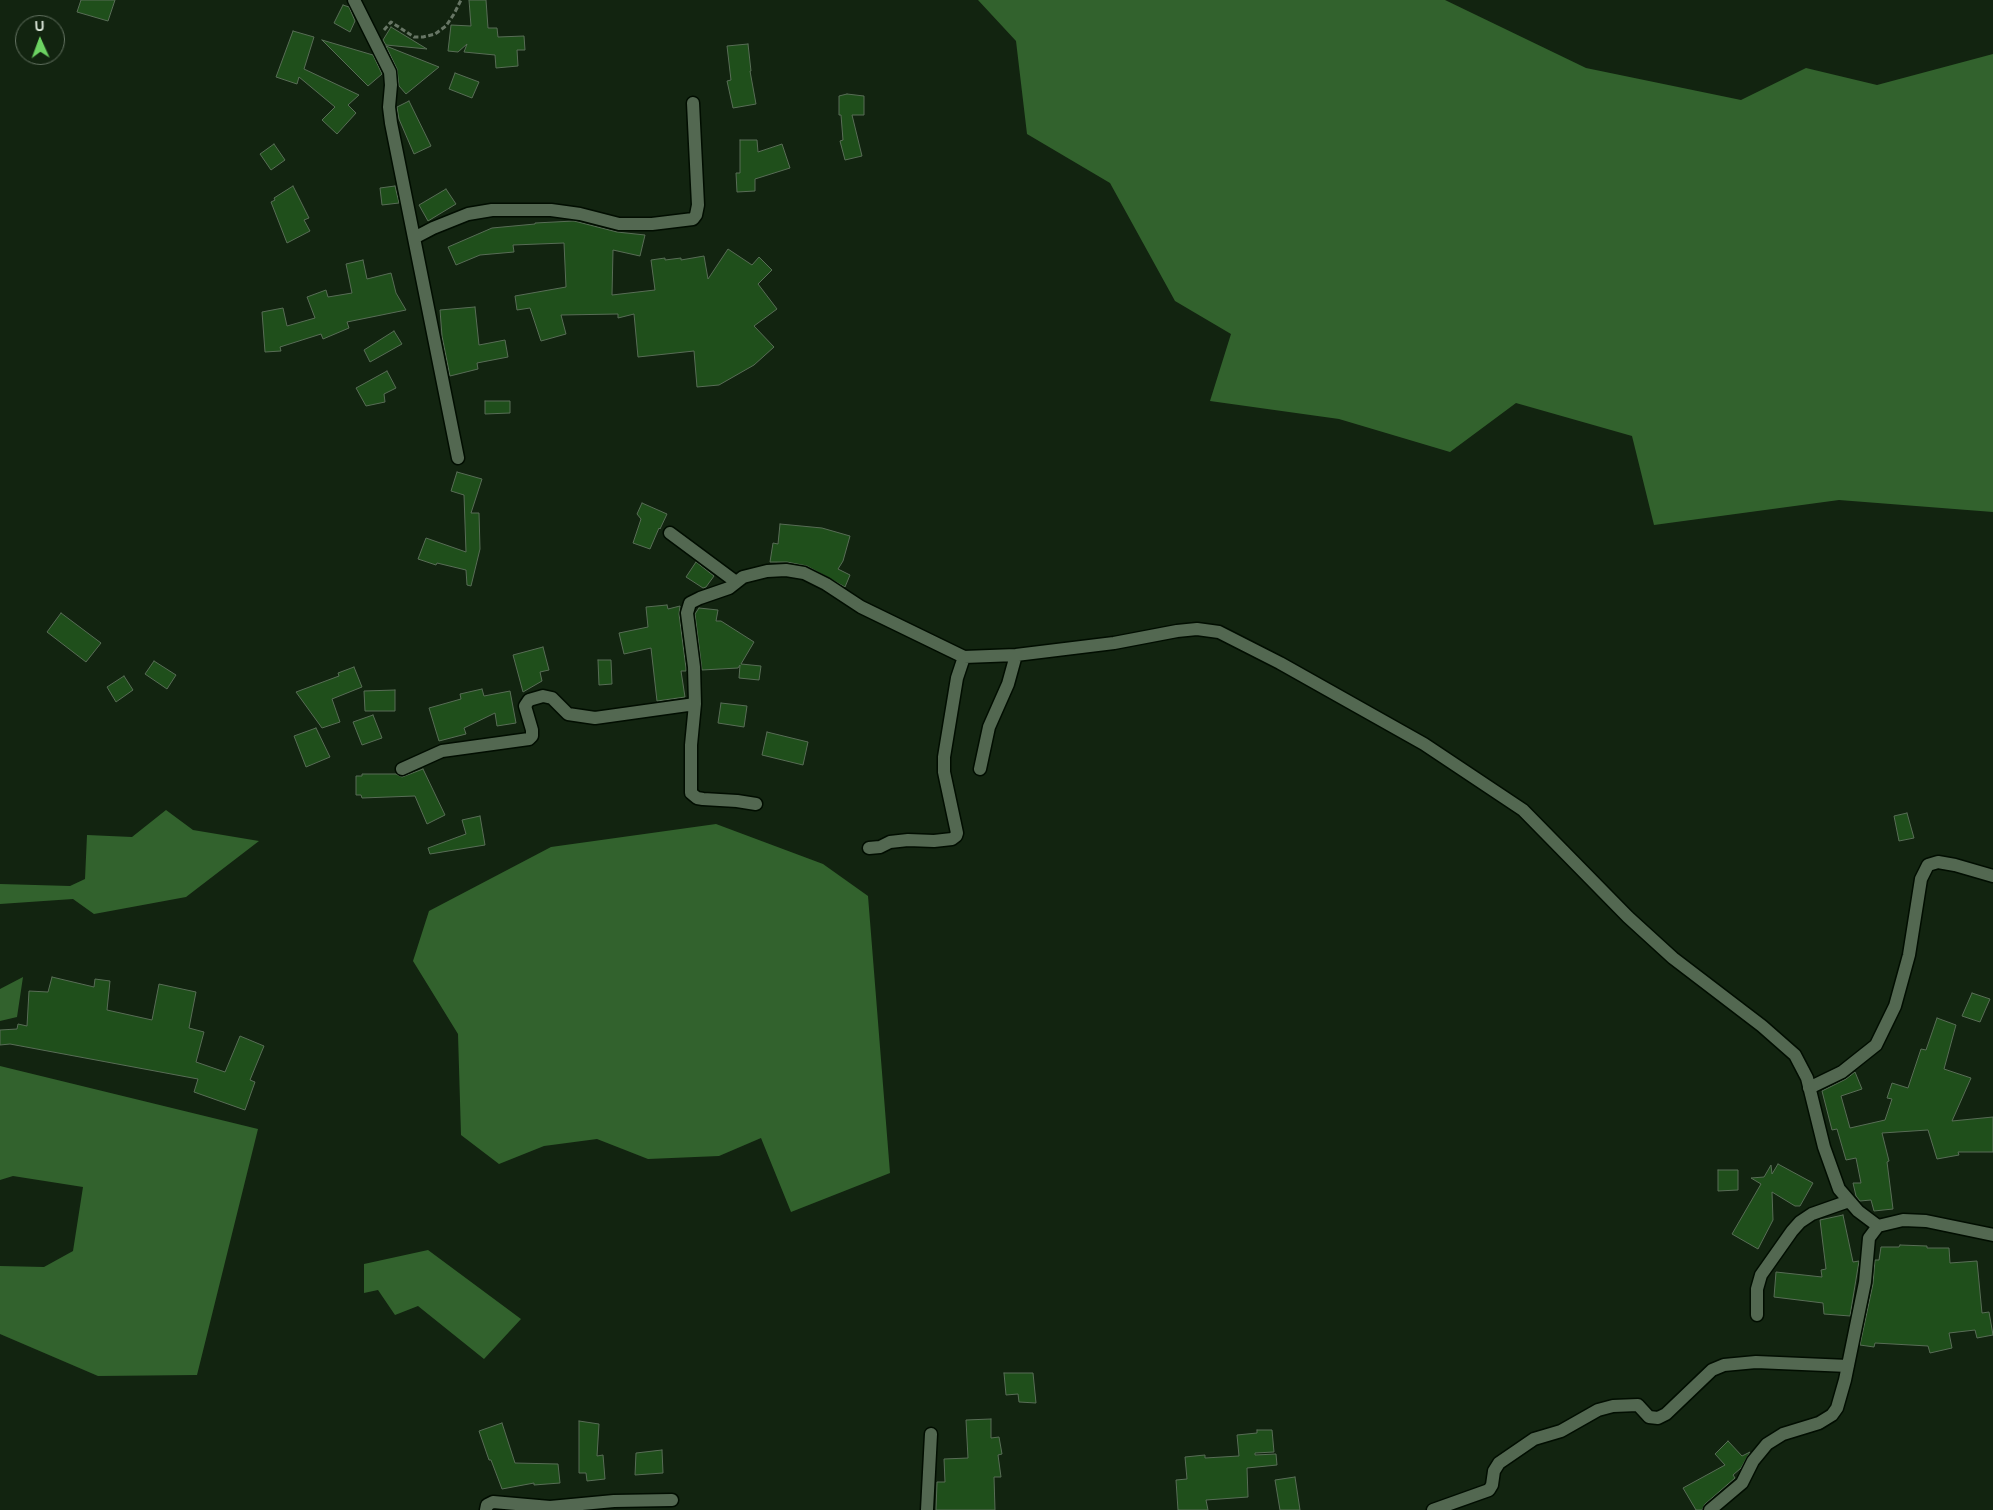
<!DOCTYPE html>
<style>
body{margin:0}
#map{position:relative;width:1993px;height:1510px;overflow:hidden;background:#122410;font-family:Cabin,sans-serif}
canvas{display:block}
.north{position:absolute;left:15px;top:15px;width:50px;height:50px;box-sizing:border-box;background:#122410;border:1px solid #657463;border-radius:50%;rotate:358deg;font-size:14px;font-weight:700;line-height:20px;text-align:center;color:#e1ecdf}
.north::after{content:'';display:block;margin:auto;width:18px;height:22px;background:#6cd362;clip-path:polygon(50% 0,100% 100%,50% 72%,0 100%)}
</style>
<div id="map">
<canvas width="1993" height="1510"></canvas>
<div class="north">U</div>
</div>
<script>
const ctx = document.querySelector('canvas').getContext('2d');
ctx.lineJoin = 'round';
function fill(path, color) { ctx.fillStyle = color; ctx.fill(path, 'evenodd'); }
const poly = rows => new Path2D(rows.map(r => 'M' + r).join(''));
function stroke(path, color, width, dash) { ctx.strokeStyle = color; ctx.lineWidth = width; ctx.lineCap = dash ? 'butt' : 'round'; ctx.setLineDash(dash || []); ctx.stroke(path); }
const forest = poly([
 [978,0,1445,0,1586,68,1741,100,1806,68,1877,85,1993,54,1993,512,1839,500,1654,525,1632,436,1516,403,1450,452,1339,419,1210,401,1231,334,1175,301,1110,183,1027,134,1016,41],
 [166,810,193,830,259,841,186,897,94,914,73,899,0,904,0,884,70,886,85,879,87,835,132,837],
 [716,824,823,864,868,896,890,1173,791,1212,761,1138,719,1156,648,1159,597,1139,544,1146,499,1164,461,1135,458,1034,413,961,429,911,551,847],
 [23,977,17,1017,0,1021,0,989],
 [0,1066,258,1129,197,1375,98,1376,0,1334,0,1266,44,1267,73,1251,83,1187,13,1176,0,1180],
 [428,1250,521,1319,484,1359,418,1306,395,1315,378,1290,364,1293,364,1264]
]);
const building = poly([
 [81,0,115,0,108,21,77,12,81,0],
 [469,0,486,0,488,28,497,28,498,37,524,36,525,50,517,50,518,66,496,68,495,55,464,52,467,44,458,52,448,51,451,25,471,26,469,0],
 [343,5,349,7,355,21,350,32,334,23,343,5],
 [391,27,427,49,386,45,383,40,391,27],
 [293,31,314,37,304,69,359,95,348,105,356,113,337,134,322,120,335,107,299,77,297,84,276,77,293,31],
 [322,40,373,55,382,74,368,86,322,40],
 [748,44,751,71,750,71,756,104,733,108,727,81,731,80,727,46,748,44],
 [386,46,439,67,406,94,399,86,397,69,386,46],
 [455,73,479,82,472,98,449,89,455,73],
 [847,94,864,96,864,115,852,115,862,156,845,160,840,141,843,140,841,115,839,115,839,96,847,94],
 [409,101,431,146,414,154,399,119,397,107,409,101],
 [740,140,757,140,758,152,782,144,790,168,755,179,755,191,737,192,736,173,740,173,740,140],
 [274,144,285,160,271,170,260,154,274,144],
 [293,186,309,218,304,220,310,231,287,243,271,202,275,200,274,198,293,186],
 [395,186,399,203,382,205,380,188,395,186],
 [446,189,456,204,428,221,419,205,446,189],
 [574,221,617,232,645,235,640,256,613,250,612,295,655,290,651,260,665,258,665,260,681,258,681,260,704,256,708,279,728,249,752,265,759,257,772,270,758,284,777,309,754,326,774,347,754,365,719,385,697,387,694,351,638,357,634,314,618,318,618,314,561,315,566,334,541,341,530,308,517,310,515,296,566,287,564,243,513,245,514,252,480,255,456,265,448,247,492,228,535,224,535,223,574,221],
 [363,260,367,279,391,273,396,293,406,310,347,322,349,328,323,339,321,334,280,347,281,351,265,352,262,312,283,308,287,326,315,318,307,297,326,290,328,297,352,293,346,264,363,260],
 [475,307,479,345,505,340,508,357,477,363,478,369,450,376,442,336,440,310,475,307],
 [394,331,402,344,370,362,364,350,394,331],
 [387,371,396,388,384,394,385,402,366,406,356,388,387,371],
 [485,401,510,401,510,413,485,414,485,401],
 [457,472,482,479,471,513,479,513,480,549,471,586,467,585,466,570,437,563,436,565,418,559,426,538,466,552,464,495,451,491,457,472],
 [642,503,667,514,660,529,659,528,650,549,633,543,641,519,637,514,642,503],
 [780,524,822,528,850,536,843,561,838,569,850,575,845,587,807,566,787,562,770,562,773,543,778,544,780,524],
 [696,562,714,576,706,587,703,588,686,577,696,562],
 [667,605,668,609,680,606,679,614,686,668,686,671,681,671,685,697,657,701,651,648,624,654,619,633,648,627,646,607,667,605],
 [699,608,718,610,716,621,721,621,754,642,741,664,761,666,759,680,739,678,740,665,738,668,702,670,695,614,699,608],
 [61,613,101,643,86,662,47,632,61,613],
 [543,647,549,670,540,672,542,681,523,692,513,655,543,647],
 [598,660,611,660,612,684,599,685,598,660],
 [154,661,176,675,167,689,145,674,154,661],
 [354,667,362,687,332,699,340,722,322,728,296,692,339,676,338,673,354,667],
 [124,676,133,690,116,702,107,687,124,676],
 [482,689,484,696,510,691,516,723,497,726,495,713,464,728,466,734,439,741,429,708,461,699,460,694,482,689],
 [395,690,395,711,365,711,364,691,395,690],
 [721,703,747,706,744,727,718,723,721,703],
 [373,715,382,738,362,745,353,722,373,715],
 [316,728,330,757,306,767,294,736,316,728],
 [767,732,808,742,803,765,762,755,767,732],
 [423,769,445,815,427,824,415,796,362,798,361,795,356,795,356,776,362,776,362,774,396,774,402,777,423,769],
 [1907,813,1914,838,1899,841,1894,816,1907,813],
 [480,816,485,845,430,854,428,848,466,834,462,820,480,816],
 [52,977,94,987,95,979,110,981,107,1010,152,1020,159,984,196,992,189,1028,204,1032,196,1062,225,1072,240,1036,264,1046,250,1080,255,1082,245,1110,194,1092,198,1079,10,1044,0,1045,0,1030,17,1029,18,1024,27,1026,29,991,48,992,52,977],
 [1972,993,1990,999,1980,1022,1962,1016,1972,993],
 [1937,1018,1956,1025,1944,1069,1971,1078,1952,1121,1993,1117,1993,1152,1958,1152,1959,1155,1937,1159,1928,1130,1882,1133,1889,1161,1887,1162,1893,1209,1874,1211,1871,1200,1860,1201,1856,1196,1853,1183,1861,1183,1856,1158,1846,1160,1837,1129,1832,1130,1822,1091,1846,1079,1855,1072,1862,1089,1841,1096,1850,1128,1885,1120,1892,1099,1887,1098,1892,1083,1908,1088,1921,1049,1926,1050,1937,1018],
 [1778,1164,1813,1183,1800,1206,1795,1206,1772,1192,1773,1220,1758,1249,1732,1234,1761,1184,1751,1178,1764,1177,1771,1165,1772,1174,1778,1164],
 [1718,1170,1738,1170,1738,1190,1718,1191,1718,1170],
 [1843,1215,1853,1262,1859,1261,1850,1316,1824,1314,1823,1303,1774,1297,1776,1272,1822,1277,1821,1270,1826,1269,1820,1220,1843,1215],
 [1900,1245,1927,1246,1927,1248,1949,1248,1950,1263,1977,1261,1982,1313,1989,1312,1993,1335,1977,1338,1975,1330,1949,1333,1952,1348,1930,1353,1928,1346,1875,1343,1874,1347,1860,1345,1873,1284,1875,1260,1879,1260,1881,1247,1899,1247,1900,1245],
 [1004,1373,1033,1373,1036,1403,1019,1402,1018,1394,1006,1395,1004,1373],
 [991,1419,991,1438,999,1437,1002,1454,998,1455,1001,1477,994,1477,995,1510,936,1510,937,1482,945,1482,944,1459,968,1458,966,1420,991,1419],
 [579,1421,599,1424,597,1456,603,1455,605,1479,587,1481,586,1473,579,1473,579,1421],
 [502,1423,515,1463,558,1464,560,1483,534,1485,534,1483,502,1489,491,1460,489,1460,479,1431,502,1423],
 [1257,1430,1272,1430,1274,1452,1255,1453,1255,1455,1276,1454,1277,1465,1247,1468,1248,1497,1206,1500,1208,1510,1178,1510,1176,1480,1187,1479,1185,1457,1205,1455,1205,1458,1239,1456,1237,1435,1257,1433,1257,1430],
 [1728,1441,1742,1456,1750,1452,1741,1468,1733,1475,1735,1478,1705,1504,1702,1510,1696,1510,1683,1488,1725,1465,1715,1454,1728,1441],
 [662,1450,663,1473,635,1475,636,1453,662,1450],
 [1295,1477,1300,1510,1280,1510,1275,1480,1295,1477]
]);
const path = poly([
 [384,30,391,22,414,37,423,37,435,34,446,26,454,14,461,0]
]);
const minor = poly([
 [354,0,390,72,391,85,389,107,391,123,458,458],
 [414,238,433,228,468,214,492,210,551,210,580,214,619,224,652,224,693,219,696,215,698,205,693,103],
 [670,533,736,582],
 [402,769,442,751,529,739,532,736,532,730,525,706,529,700,543,696,552,698,568,714,595,718,695,704],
 [980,769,989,727,1008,684,1016,655],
 [756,804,737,801,703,799,697,798,691,793,691,745,695,704,694,667,687,613,690,603,700,598,729,588,743,577,767,571,786,570,804,573,826,584,861,607,964,657,1016,655,1114,643,1177,631,1197,629,1219,632,1280,663,1424,744,1523,810,1628,917,1673,958,1762,1026,1795,1055,1807,1078,1824,1147,1839,1189,1858,1211,1878,1226],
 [869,848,880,847,890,842,908,840,934,841,952,839,956,836,957,833,944,772,944,757,957,678,964,657],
 [1809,1088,1842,1072,1876,1045,1895,1006,1909,955,1921,879,1928,865,1938,862,1955,865,1993,876],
 [1757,1315,1757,1289,1761,1275,1792,1231,1800,1222,1812,1214,1849,1201],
 [486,1510,487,1505,493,1502,550,1507,614,1501,672,1500],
 [927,1510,931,1434],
 [1433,1510,1489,1490,1492,1485,1494,1471,1499,1463,1534,1439,1561,1431,1598,1410,1613,1406,1638,1405,1649,1417,1658,1418,1666,1414,1712,1370,1724,1365,1756,1362,1848,1366],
 [1710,1510,1742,1483,1753,1461,1767,1444,1783,1434,1819,1423,1832,1415,1837,1408,1845,1380,1865,1282,1869,1238,1878,1226,1903,1220,1926,1221,1993,1235]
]);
fill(forest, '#32622d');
fill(building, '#1f4f1b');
stroke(building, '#586d56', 1);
stroke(minor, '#010d00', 15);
stroke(path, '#677665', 3, [5, 2.5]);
stroke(minor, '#536851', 12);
</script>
